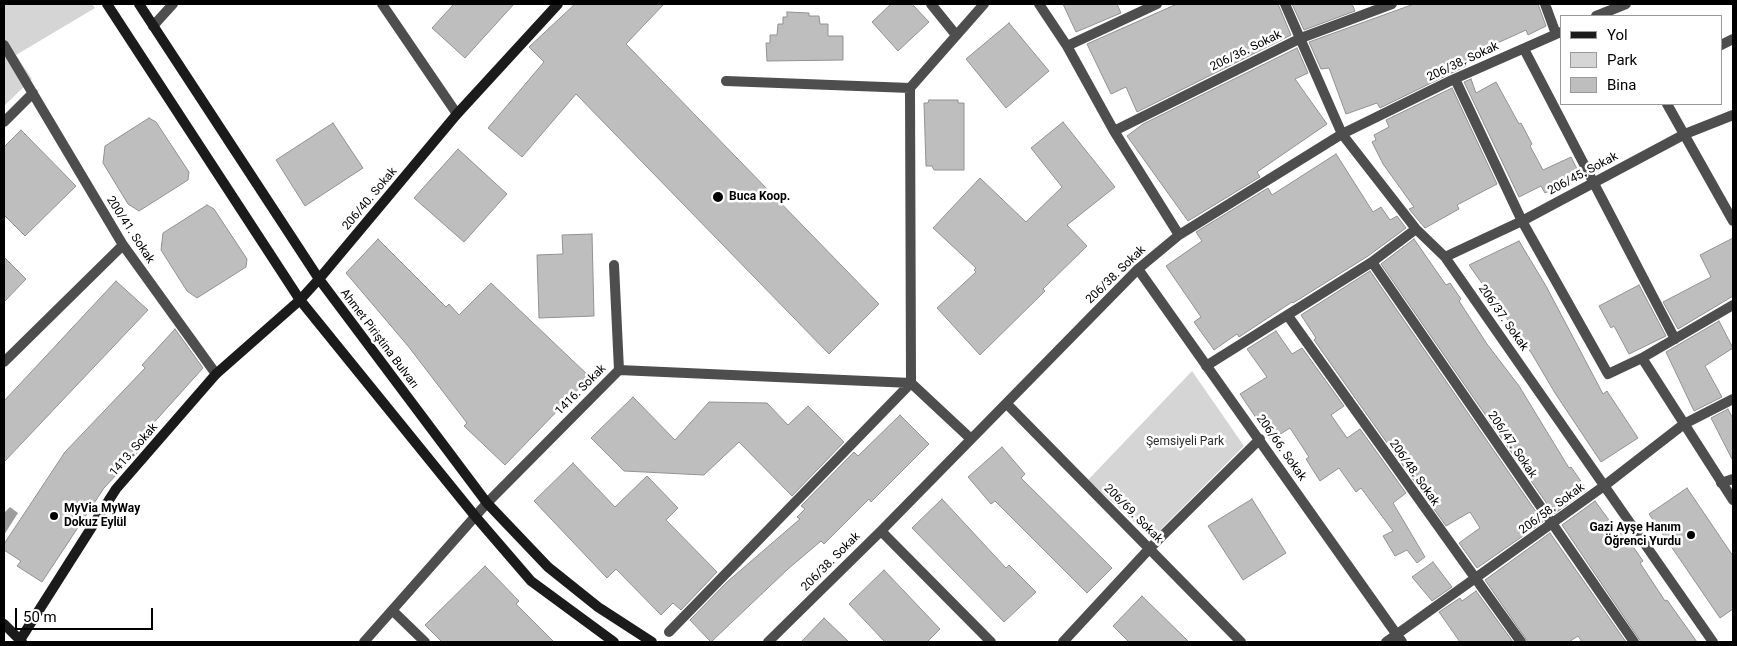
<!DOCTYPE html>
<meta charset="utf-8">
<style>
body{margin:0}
#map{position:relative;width:1737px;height:646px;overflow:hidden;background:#fff;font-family:Roboto,sans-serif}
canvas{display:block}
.frame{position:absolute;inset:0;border:5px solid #000;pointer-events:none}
.legend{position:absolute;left:1560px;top:15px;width:162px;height:90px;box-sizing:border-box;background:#fff;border:1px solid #999;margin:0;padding:6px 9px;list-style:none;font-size:15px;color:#000}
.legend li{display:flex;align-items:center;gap:10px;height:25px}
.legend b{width:25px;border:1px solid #999}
.scale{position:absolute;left:15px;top:608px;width:138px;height:22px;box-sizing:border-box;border:2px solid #000;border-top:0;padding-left:6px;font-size:15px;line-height:18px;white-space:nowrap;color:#000;-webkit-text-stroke:4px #fff;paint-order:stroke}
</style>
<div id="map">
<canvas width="1737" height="646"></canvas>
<div class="frame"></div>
<ul class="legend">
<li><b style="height:6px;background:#1b1b1b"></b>Yol</li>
<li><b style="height:14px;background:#d5d5d5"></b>Park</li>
<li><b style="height:14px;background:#bebebe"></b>Bina</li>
</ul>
<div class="scale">50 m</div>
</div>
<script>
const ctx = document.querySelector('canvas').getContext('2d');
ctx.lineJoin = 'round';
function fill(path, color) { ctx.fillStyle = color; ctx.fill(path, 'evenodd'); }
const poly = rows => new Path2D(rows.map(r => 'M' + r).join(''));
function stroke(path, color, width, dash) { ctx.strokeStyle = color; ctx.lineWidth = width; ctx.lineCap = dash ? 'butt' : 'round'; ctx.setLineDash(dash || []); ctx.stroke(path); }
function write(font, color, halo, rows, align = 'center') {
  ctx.font = font + ' Roboto,sans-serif'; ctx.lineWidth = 5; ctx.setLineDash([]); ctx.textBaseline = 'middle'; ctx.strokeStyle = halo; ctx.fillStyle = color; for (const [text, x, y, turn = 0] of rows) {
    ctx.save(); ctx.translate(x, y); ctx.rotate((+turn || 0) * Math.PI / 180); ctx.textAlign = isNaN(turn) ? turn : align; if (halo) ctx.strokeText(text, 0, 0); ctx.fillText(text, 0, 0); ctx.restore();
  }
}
const green = poly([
 [4,4,92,4,95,8,16,55,32,79,4,106],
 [1192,371,1244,446,1152,538,1088,480]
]);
const water = poly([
 [10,507,18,513,4,535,4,513]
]);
const building = poly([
 [454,4,514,4,465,58,432,28,454,4],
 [575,4,664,4,626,44,879,304,829,354,576,94,522,157,488,128,544,62,529,47,575,4],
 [891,4,912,4,929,22,898,51,872,22,891,4],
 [1063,4,1117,4,1121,13,1076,32,1063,4],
 [1177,4,1278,4,1291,35,1137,112,1126,87,1111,94,1087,44,1177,4],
 [1292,4,1352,4,1355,11,1304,30,1292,4],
 [1414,4,1538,4,1546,26,1528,35,1526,30,1482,50,1484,55,1465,63,1466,66,1380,108,1377,103,1346,114,1329,68,1321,69,1309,42,1414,4],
 [787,12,809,13,809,16,819,16,820,24,828,24,828,36,843,36,843,60,767,61,766,43,770,43,770,35,777,35,778,24,783,24,783,17,787,17,787,12],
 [1009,23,1049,71,1006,108,966,59,1009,23],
 [1297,48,1308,73,1295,79,1327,124,1257,172,1260,177,1188,221,1127,136,1143,124,1297,48],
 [1471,79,1476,93,1496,82,1519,124,1521,123,1532,144,1530,146,1543,170,1571,157,1580,175,1545,193,1541,186,1519,197,1464,82,1471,79],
 [1452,88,1497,184,1457,205,1459,209,1425,228,1409,209,1414,207,1383,164,1372,142,1376,140,1374,135,1389,127,1386,120,1452,88],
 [929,100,958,100,958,103,964,103,964,170,934,170,932,166,926,166,924,103,928,103,929,100],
 [149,118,156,122,189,172,188,180,139,211,128,204,103,163,105,146,149,118],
 [1063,122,1115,187,1067,225,1087,246,1043,289,1045,291,980,355,937,308,976,272,974,270,976,268,933,228,980,178,1026,222,1062,187,1031,148,1063,122],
 [333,123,363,168,305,206,276,160,333,123],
 [21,130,76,186,25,236,4,215,4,147,21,130],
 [458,149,507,194,464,242,414,198,458,149],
 [1336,154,1373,212,1381,207,1390,220,1397,216,1406,228,1368,256,1293,303,1292,302,1239,337,1237,334,1214,350,1194,322,1201,317,1166,266,1202,241,1196,232,1268,188,1272,195,1336,154],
 [207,205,214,209,247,259,246,267,197,298,187,291,161,250,163,233,207,205],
 [592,234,594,316,539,318,537,255,563,254,562,235,592,234],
 [1733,238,1733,296,1678,329,1663,302,1711,277,1700,255,1733,238],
 [378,239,446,307,449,304,459,315,491,283,590,377,505,465,464,426,467,423,408,346,346,273,378,239],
 [1414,239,1446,285,1450,283,1461,299,1459,301,1487,344,1519,386,1569,468,1571,467,1587,490,1554,514,1381,264,1414,239],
 [1519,241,1546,286,1603,394,1607,391,1638,438,1601,462,1555,393,1532,354,1469,265,1519,241],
 [4,257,26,279,4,302,4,257],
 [1370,271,1543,522,1477,568,1459,543,1480,528,1470,512,1446,526,1314,340,1316,338,1301,315,1370,271],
 [116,281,148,310,4,462,4,401,116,281],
 [1639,285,1666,336,1629,354,1614,326,1611,328,1599,306,1639,285],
 [1719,321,1733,348,1705,366,1722,397,1694,411,1666,352,1719,321],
 [175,329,203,368,141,437,147,442,104,488,42,582,17,566,21,561,4,550,4,544,65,452,145,368,142,365,175,329],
 [1276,331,1292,354,1302,348,1344,406,1331,415,1347,438,1360,429,1406,493,1393,503,1425,557,1417,563,1407,550,1395,556,1383,536,1393,531,1361,488,1356,492,1339,468,1320,481,1306,459,1309,457,1290,428,1271,440,1240,394,1267,377,1247,349,1276,331],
 [633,397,675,440,709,402,767,403,788,425,808,406,844,442,792,496,739,442,704,475,624,471,591,438,633,397],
 [1728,409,1733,419,1733,461,1711,418,1728,409],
 [900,415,929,444,871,502,869,499,824,544,821,541,788,569,711,642,690,620,727,582,800,519,797,517,805,509,801,506,854,452,858,456,900,415],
 [1002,447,1025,474,1021,478,1112,568,1087,593,995,501,991,504,968,477,1002,447],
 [573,463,615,507,647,476,678,508,666,520,717,572,681,610,673,603,661,615,616,569,607,578,534,501,573,463],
 [1687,488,1733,556,1733,609,1720,618,1649,514,1687,488],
 [942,499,1006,568,1009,565,1036,592,1004,622,912,528,942,499],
 [1252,499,1286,553,1243,580,1208,526,1252,499],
 [1595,501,1614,527,1618,525,1643,561,1640,563,1665,601,1667,600,1697,642,1641,642,1562,525,1595,501],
 [1550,533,1626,642,1582,642,1578,636,1569,642,1528,642,1485,580,1550,533],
 [1433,562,1452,587,1432,601,1412,577,1433,562],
 [485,566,519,601,516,604,554,642,442,642,425,625,485,566],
 [884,570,940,629,927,642,885,642,849,604,884,570],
 [1476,591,1513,642,1460,642,1439,612,1460,598,1462,601,1476,591],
 [1142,596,1189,642,1129,642,1113,626,1142,596],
 [824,618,849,642,801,642,824,618]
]);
const street = poly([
 [382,4,457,114],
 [931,4,956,35],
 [1039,4,1067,46,1114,131,1179,235],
 [1285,4,1342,134,1416,229,1445,257,1713,642],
 [1545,4,1556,34],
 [1596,16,1626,4],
 [153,26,173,4],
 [4,45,123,245,216,374],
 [1721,45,1733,39],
 [1067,46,1157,4],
 [1524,49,1675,339],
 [1455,79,1522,221,1608,374,1642,358,1733,305],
 [726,81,910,88],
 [910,88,911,383],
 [910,88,984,4],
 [1667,104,1733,221],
 [4,122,33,93],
 [1114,131,1301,38,1392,4],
 [1445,257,1522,221,1685,134,1733,115],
 [1372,262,1634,642],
 [614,265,619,370],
 [1138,269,1402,642],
 [1288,316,1521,642],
 [1642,358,1733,500],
 [4,362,123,245],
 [1206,366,1372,262,1416,229],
 [911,383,971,439],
 [1007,404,1241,642],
 [1721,483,1733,479],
 [881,531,991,642],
 [393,611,425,642],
 [669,632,911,383],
 [364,642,487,503,619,370,911,383],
 [768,642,881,531,1138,269,1179,235,1342,134,1452,80,1561,32],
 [1063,642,1150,548,1260,439],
 [1386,642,1604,486,1684,424,1733,399]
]);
const secondary = poly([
 [107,4,300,300,475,516,531,581,614,642],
 [139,4,319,279,487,503,548,567,598,607,652,642],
 [4,624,22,642],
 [20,640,116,489,216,374,300,300,319,279,457,114,558,4]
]);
const markers = [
 [718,197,6,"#000"],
 [54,516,5,"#000"],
 [1691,535,5,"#000"]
];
const streetNames = [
 ["206/36. Sokak",1246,51,-26],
 ["206/38. Sokak",1463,62,-25],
 ["206/45. Sokak",1583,174,-28],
 ["206/40. Sokak",370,199,-50],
 ["200/41. Sokak",130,230,57],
 ["206/38. Sokak",1116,275,-44],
 ["206/37. Sokak",1503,318,55],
 ["Ahmet Piriştina Bulvarı",379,339,53],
 ["1416. Sokak",581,390,-45],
 ["206/47. Sokak",1512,445,56],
 ["206/66. Sokak",1281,448,55],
 ["1413. Sokak",134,450,-49],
 ["206/48. Sokak",1414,473,55],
 ["206/58. Sokak",1552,509,-36],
 ["206/69. Sokak",1133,514,45],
 ["206/38. Sokak",831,562,-45]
];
const poiNames = [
 ["Buca Koop.",729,197],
 ["MyVia MyWay",64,509],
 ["Dokuz Eylül",64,523],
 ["Gazi Ayşe Hanım",1681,528,"right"],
 ["Öğrenci Yurdu",1681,542,"right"]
];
const parkNames = [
 ["Şemsiyeli Park",1185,442]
];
fill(green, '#d5d5d5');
fill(water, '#9c9c9c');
fill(building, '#bebebe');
stroke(building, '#929292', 1);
stroke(street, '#4e4e4e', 10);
stroke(secondary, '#1b1b1b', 10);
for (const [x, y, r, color] of markers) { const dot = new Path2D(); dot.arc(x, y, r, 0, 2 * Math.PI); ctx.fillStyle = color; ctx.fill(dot); stroke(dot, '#fff', 2); }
write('12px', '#000', '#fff', streetNames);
write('bold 12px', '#000', '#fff', poiNames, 'left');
write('12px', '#2c2c2c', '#fff', parkNames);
</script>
